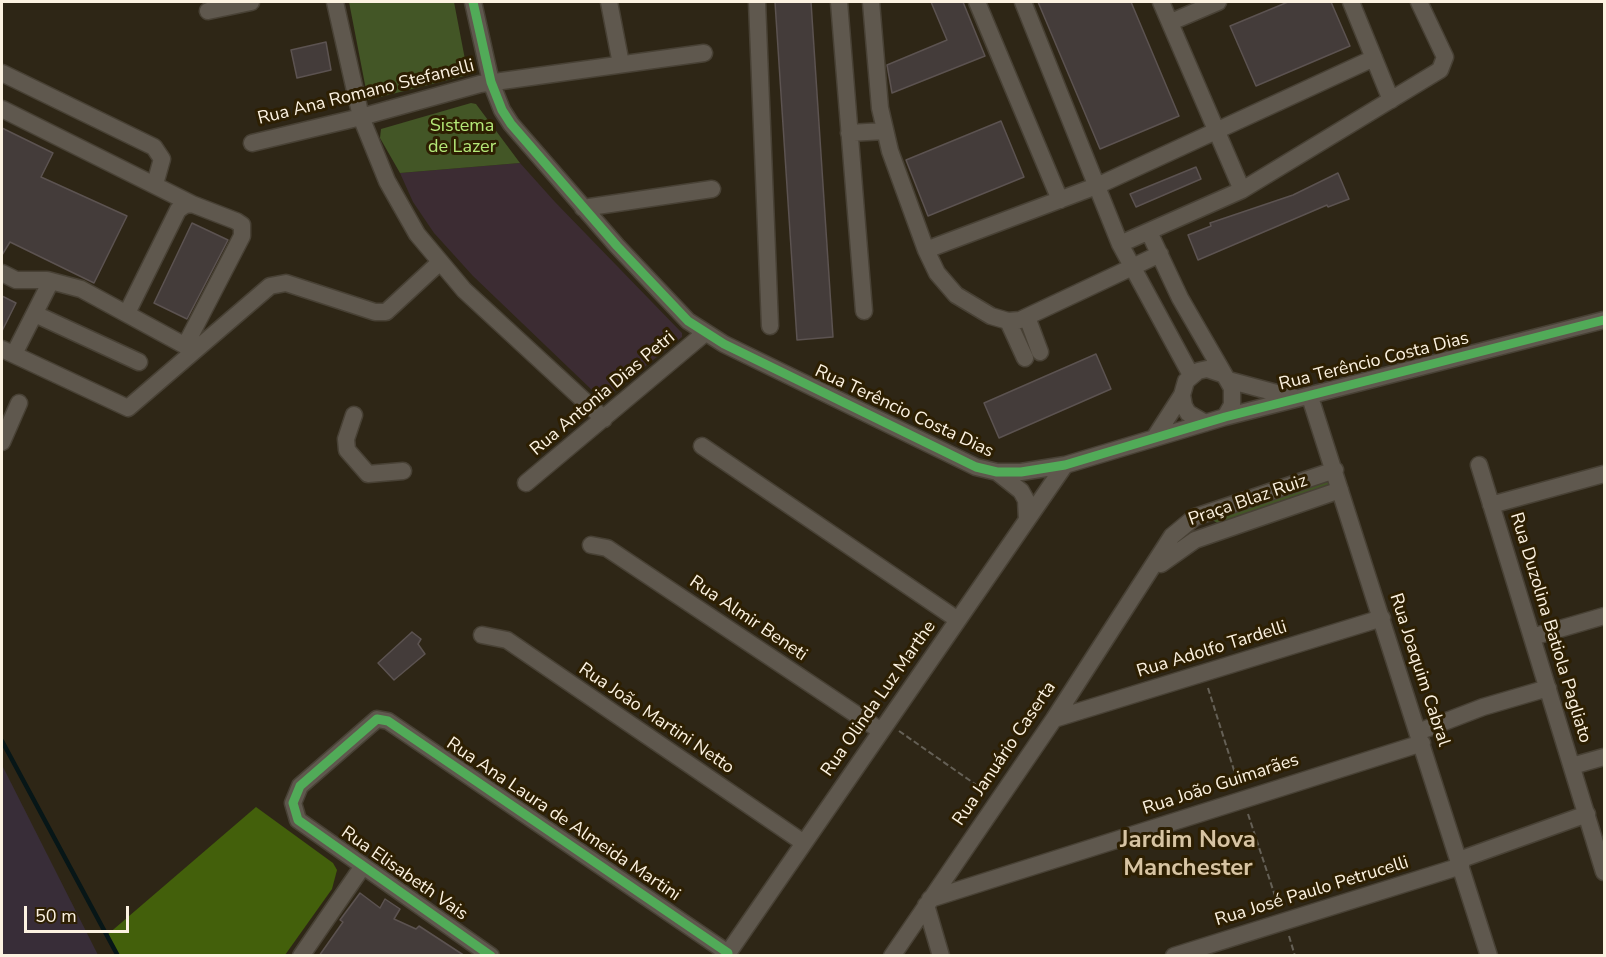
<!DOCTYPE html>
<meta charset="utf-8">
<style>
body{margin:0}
#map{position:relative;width:1606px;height:957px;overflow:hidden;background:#2e2616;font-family:"Nunito Sans",sans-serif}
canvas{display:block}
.frame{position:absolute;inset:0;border:3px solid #fcf2e1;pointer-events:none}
.scale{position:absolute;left:24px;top:906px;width:105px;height:27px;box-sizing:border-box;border:3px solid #fcf2e1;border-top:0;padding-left:8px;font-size:18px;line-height:21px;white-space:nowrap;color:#fcf2e1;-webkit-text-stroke:4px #2d1f02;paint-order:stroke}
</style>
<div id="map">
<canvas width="1606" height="957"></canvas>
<div class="frame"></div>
<div class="scale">50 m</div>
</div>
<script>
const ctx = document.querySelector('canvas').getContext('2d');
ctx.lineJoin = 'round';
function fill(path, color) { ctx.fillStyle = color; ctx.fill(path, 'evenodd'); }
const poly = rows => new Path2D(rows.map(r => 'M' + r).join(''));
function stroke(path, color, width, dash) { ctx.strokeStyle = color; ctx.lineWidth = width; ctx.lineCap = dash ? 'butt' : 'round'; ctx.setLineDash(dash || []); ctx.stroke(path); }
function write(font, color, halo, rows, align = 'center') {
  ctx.font = font + ' "Nunito Sans",sans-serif'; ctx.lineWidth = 6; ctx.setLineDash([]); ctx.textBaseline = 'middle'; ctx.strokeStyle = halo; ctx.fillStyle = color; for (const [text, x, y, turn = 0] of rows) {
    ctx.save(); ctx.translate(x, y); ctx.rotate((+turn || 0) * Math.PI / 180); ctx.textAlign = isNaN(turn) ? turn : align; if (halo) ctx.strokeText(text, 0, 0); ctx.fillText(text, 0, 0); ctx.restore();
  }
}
const industrial = poly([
 [2,765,98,955,2,955]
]);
const education = poly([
 [520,163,555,202,682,333,682,337,608,396,600,397,594,392,473,276,434,233,413,202,400,173]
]);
const green = poly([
 [349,2,454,2,468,75,368,100],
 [471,103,476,104,520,163,400,173,380,138,381,129],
 [1329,479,1331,485,1219,524,1214,521,1214,517]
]);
const forest = poly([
 [256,807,333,863,337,870,332,889,285,955,118,955,107,935]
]);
const stream = poly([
 [2,741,118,956]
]);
const building = poly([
 [775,2,811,2,833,337,797,340,775,2],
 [931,2,963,2,985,56,892,93,887,65,947,40,931,2],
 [1038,2,1131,2,1179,116,1100,149,1038,2],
 [1288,2,1331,2,1350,46,1256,86,1230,26,1288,2],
 [326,42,331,70,297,78,291,50,326,42],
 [1001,121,1024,177,928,216,906,160,1001,121],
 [2,128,53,153,41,177,127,216,94,283,10,242,2,255,2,128],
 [1196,167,1201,179,1136,207,1130,194,1196,167],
 [1338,173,1349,199,1328,207,1327,205,1198,260,1188,235,1211,226,1210,223,1293,195,1338,173],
 [192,223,228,240,187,319,154,303,192,223],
 [2,296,16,303,2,331,2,296],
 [1096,354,1111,389,999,438,984,403,1096,354],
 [412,632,421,639,418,644,425,654,394,680,378,663,412,632],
 [360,893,380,908,385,899,400,909,394,919,416,929,419,926,465,956,319,956,343,922,340,920,360,893]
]);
const path = poly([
 [1208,688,1239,786],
 [899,731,985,791],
 [1248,814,1279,908],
 [1289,936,1295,956]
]);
const minor = poly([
 [335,2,361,117,387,181,417,234,464,290,604,419],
 [473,2,491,82,502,110,511,124,617,246,688,321,724,344,976,467,997,472,1021,472,1065,465,1225,417,1604,320],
 [609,2,621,64],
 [757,2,770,326],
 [839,2,864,311],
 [871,2,880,108,890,151,926,250,937,273,956,295,991,316,1008,321,1020,320,1160,254],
 [977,2,1060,200],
 [1023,2,1120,244,1191,375],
 [1161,2,1242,190],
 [1351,2,1391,100],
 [208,11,251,2],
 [1171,22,1218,2],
 [2,73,154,147,162,159,155,184],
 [2,109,192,204],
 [849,133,885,131],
 [252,143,361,117,480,84,704,53],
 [583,208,712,189],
 [1149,232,1180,298,1232,388,1232,405,1225,417],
 [1120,244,1242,190,1440,70,1445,57,1419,2],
 [926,250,1099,185,1374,58],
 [2,273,16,280,47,280,81,289,193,350],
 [127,313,178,210,185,205,192,204,236,221,242,225,242,236,185,346],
 [35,314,139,362],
 [1027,317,1040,352],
 [1008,321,1025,358],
 [2,349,128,408,270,286,286,283,375,312,386,312,439,263],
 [14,354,51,281],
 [1228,380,1295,398],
 [1310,397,1489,956],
 [354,415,346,439,347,450,368,474,403,471],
 [1205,423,1188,413,1184,406,1182,395,1186,381,1198,371,1207,369,1222,374],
 [1155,437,1182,395],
 [2,442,19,403],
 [702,446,958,620],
 [1479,465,1604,872],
 [997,472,1021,491,1026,500,1027,520],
 [526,483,705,333],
 [1491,505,1604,474],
 [591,545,607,548,881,731],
 [1161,564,1195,540,1340,490],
 [482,635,507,640,804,843],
 [1532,637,1604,616],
 [1054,719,1382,618],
 [1418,732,1483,707,1548,688],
 [1572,766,1604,757],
 [1459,860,1587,814],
 [930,899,1422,743],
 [926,905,941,956],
 [301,956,363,866],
 [491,956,298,820,293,803,300,786,377,719,388,721,728,953],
 [726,956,1065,465],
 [892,956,1054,719,1172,536,1195,517,1335,470],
 [1174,956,1461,866]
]);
const cycleway = poly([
 [473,2,491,82,502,110,511,124,617,246,688,321,724,344,976,467,997,472,1021,472,1065,465,1225,417,1604,320],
 [491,956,298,820,293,803,300,786,377,719,388,721,728,953]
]);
const streetNames = [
 ["Rua Ana Romano Stefanelli",366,93,-14],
 ["Rua Terêncio Costa Dias",1374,362,-14],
 ["Rua Antonia Dias Petri",603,394,-40],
 ["Rua Terêncio Costa Dias",904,412,25],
 ["Praça Blaz Ruiz",1248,501,-19],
 ["Rua Almir Beneti",748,619,34],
 ["Rua Duzolina Batiola Pagliato",1550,628,73],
 ["Rua Adolfo Tardelli",1212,650,-17],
 ["Rua Joaquim Cabral",1419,670,72],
 ["Rua Olinda Luz Marthe",879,699,-55],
 ["Rua João Martini Netto",656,719,34],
 ["Rua Januário Caserta",1005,754,-56],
 ["Rua João Guimarães",1221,785,-18],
 ["Rua Ana Laura de Almeida Martini",563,820,34],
 ["Rua Elisabeth Vais",404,874,35],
 ["Rua José Paulo Petrucelli",1312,892,-17]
];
const parkNames = [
 ["Sistema",462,127],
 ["de Lazer",462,148]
];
const districtNames = [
 ["Jardim Nova",1188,841],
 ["Manchester",1188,869]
];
fill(industrial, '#382d38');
fill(education, '#3c2c33');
fill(green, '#435626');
fill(forest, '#43600b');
stroke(stream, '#071617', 4.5);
fill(building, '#443c3a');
stroke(building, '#5c5351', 1.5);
stroke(minor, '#484135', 19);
stroke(path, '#656056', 2, [6, 3]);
stroke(minor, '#5f584e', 16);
stroke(cycleway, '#51ab58', 9);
write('18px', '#fcf2e1', '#2d1f02', streetNames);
write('18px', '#b5e878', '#2d1f02', parkNames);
write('bold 24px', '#d7c4a3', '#2d1f02', districtNames);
</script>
